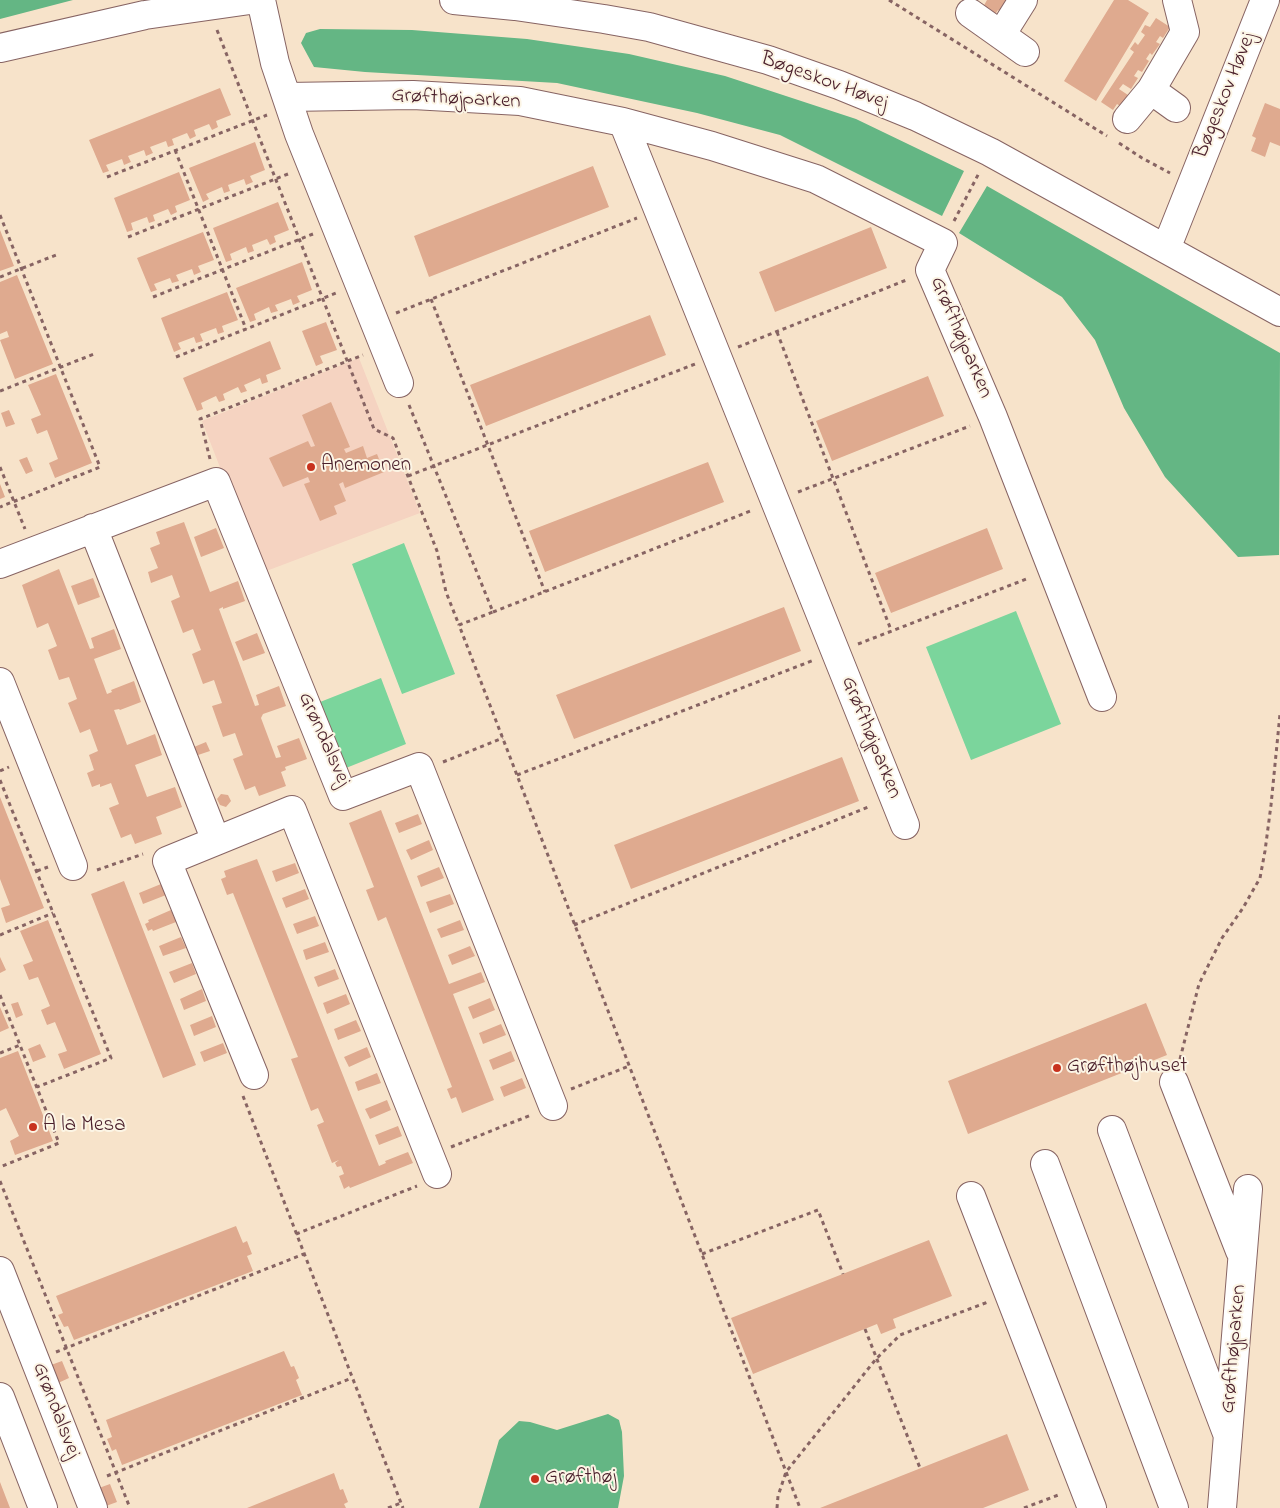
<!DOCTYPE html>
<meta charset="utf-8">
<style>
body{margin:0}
canvas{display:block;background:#f7e3ca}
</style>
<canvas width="1280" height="1508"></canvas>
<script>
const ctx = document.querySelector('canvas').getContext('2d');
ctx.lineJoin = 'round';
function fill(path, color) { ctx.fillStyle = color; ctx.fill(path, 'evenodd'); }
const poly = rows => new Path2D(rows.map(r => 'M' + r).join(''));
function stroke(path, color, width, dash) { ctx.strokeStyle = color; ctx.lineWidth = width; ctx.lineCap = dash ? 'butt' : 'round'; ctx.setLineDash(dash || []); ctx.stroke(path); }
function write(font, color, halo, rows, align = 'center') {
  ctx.font = font + ' "Indie Flower",sans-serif'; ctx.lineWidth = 4; ctx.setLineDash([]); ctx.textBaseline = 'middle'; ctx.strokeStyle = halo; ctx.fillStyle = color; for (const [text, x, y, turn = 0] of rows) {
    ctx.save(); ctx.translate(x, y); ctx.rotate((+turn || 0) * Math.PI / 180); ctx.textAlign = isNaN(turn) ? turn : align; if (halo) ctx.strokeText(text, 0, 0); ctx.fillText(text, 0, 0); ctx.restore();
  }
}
const built = poly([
 [359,358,420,513,261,573,202,421]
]);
const green = poly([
 [404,543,455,674,402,694,352,564],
 [1016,611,1061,724,971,760,926,647],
 [381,678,406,744,341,770,315,704]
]);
const forest = poly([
 [0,0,73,0,0,19],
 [320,29,412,30,527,39,629,54,725,76,856,119,964,171,942,216,780,135,697,113,557,83,365,72,314,67,301,43,306,33],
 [987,186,1280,353,1279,555,1238,557,1165,477,1124,408,1095,340,1062,297,959,233],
 [608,1414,619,1420,622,1432,624,1476,618,1508,479,1508,499,1440,519,1421,530,1422,557,1430]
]);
const building = poly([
 [987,0,1009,0,1001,12,998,10,994,16,982,9],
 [1114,0,1128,0,1149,13,1096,101,1064,81],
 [1156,18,1170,27,1163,38,1160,36,1156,42,1160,44,1152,55,1150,53,1146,59,1149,61,1142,72,1138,70,1134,76,1138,78,1131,89,1123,84,1119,89,1128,95,1120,106,1117,104,1113,110,1101,102,1134,52,1130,49,1135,42,1138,45,1145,35,1141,32,1145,25,1150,27],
 [220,88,231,115,216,121,218,127,212,130,209,124,194,130,196,136,190,139,187,133,172,139,174,145,168,147,166,141,150,147,153,153,146,156,144,150,128,156,131,162,124,165,122,159,106,165,109,171,103,173,89,140],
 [1265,103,1280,109,1280,146,1270,142,1265,157,1251,151,1256,138,1252,136],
 [255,142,265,170,250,176,253,182,246,185,244,179,228,185,230,191,224,193,222,187,206,194,209,199,203,202,189,168],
 [593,166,609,207,429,277,414,236],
 [179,172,190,200,175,206,177,212,171,215,168,209,153,215,155,221,149,223,147,217,131,223,133,230,127,232,114,198],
 [278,202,289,230,274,236,276,242,270,245,267,239,252,245,254,251,248,253,246,247,230,254,232,260,226,262,213,228],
 [871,227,887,268,775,312,759,272],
 [0,230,14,266,0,271],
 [203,232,214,260,198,266,201,272,194,275,192,269,176,275,179,281,172,283,170,278,154,284,157,290,151,292,137,258],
 [302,262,312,290,297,296,300,302,293,305,291,299,275,305,278,311,271,313,269,307,254,314,256,320,250,322,236,288],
 [17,275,53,364,15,379,0,340,9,337,7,331,0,334,0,282],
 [227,292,238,320,222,326,224,332,218,334,216,328,200,334,203,341,196,343,194,337,178,343,181,349,174,352,161,318],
 [650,315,666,355,486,426,470,385],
 [326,322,337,350,320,356,323,363,316,366,302,331],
 [270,341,281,369,266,375,268,382,262,384,260,378,244,385,247,391,241,393,238,387,223,394,225,400,219,402,216,396,201,403,203,409,197,411,183,378],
 [56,374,92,463,55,478,49,463,58,459,47,430,37,434,31,419,41,415,28,385],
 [928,376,944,416,832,461,816,421],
 [331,402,350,447,344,449,346,453,363,446,367,458,377,454,384,472,345,488,343,482,339,484,346,501,334,506,337,514,320,521,304,484,310,482,308,477,283,487,269,458,308,441,311,447,315,446,302,415],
 [9,410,15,424,6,427,1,413],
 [27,457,33,471,26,474,19,460],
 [708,462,724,502,545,572,529,531],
 [0,484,5,497,0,499],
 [184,522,210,592,238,581,245,601,223,609,223,607,219,609,255,706,259,705,256,695,279,686,286,706,263,714,261,718,276,758,281,757,277,746,299,738,307,759,285,767,286,770,281,772,286,786,259,796,255,786,245,790,233,759,243,755,235,733,223,737,212,706,222,703,214,680,203,684,192,654,201,650,193,629,183,633,171,601,180,597,172,575,151,583,148,572,158,568,150,548,160,544,156,532],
 [216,528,224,548,201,557,194,537],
 [987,528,1003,569,891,613,875,573],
 [59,569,90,649,94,648,91,638,114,629,121,649,94,659,107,694,112,692,111,690,134,681,141,702,120,710,119,709,114,710,127,745,155,734,162,755,135,765,147,797,175,787,182,807,156,817,162,834,135,844,131,834,121,838,109,808,119,804,111,783,100,787,100,784,92,787,87,773,94,770,89,755,98,751,90,729,80,733,68,703,77,699,69,677,59,680,48,650,57,646,48,623,37,628,22,585],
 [93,578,100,597,78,605,71,586],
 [784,607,801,651,574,739,556,695],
 [257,633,265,653,243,661,235,642],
 [206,742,210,751,198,755,194,747],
 [842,757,859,801,631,889,614,845],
 [221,794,228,795,231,801,226,807,220,805,217,799],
 [0,797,44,908,6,923,1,908,10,905,0,879],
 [381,810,449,984,481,972,485,982,453,994,494,1100,462,1113,456,1097,451,1099,447,1089,452,1087,386,917,378,921,366,890,374,887,349,823],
 [418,814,422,824,399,833,395,823],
 [429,840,433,850,411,860,406,850],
 [257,859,379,1166,386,1163,385,1161,408,1152,413,1163,350,1188,349,1186,344,1189,339,1176,344,1174,341,1166,337,1167,335,1163,339,1160,332,1163,317,1125,324,1122,318,1108,311,1111,291,1059,298,1057,233,893,227,895,221,879,226,877,224,871],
 [295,863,299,873,276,882,272,871],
 [439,867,444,878,421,887,417,876],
 [124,881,196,1065,163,1078,91,894],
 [161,884,166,895,143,904,139,893],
 [305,889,309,899,286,908,282,898],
 [450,894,454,904,430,913,426,902],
 [171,910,176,922,153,931,152,929,148,931,145,924,149,922,148,920],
 [315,916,319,926,297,934,293,924],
 [48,920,101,1054,64,1069,58,1054,67,1051,55,1022,47,1025,41,1010,50,1006,38,977,29,980,23,965,33,961,20,931],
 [460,920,464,930,441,938,437,929],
 [181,937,186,948,163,956,159,946],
 [325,942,329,952,306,960,303,950],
 [470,946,475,956,452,965,448,955],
 [0,957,6,970,0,973],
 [192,963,196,974,174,983,169,972],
 [335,969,339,979,318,987,314,977],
 [202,989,206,1001,184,1010,180,999],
 [346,994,350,1004,327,1014,323,1003],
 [490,998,495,1010,473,1019,468,1007],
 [18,1002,23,1015,16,1018,11,1004],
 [1146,1003,1167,1055,968,1134,948,1081],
 [0,1007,9,1028,0,1032],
 [212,1016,216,1027,194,1036,190,1025],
 [356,1020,361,1031,338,1040,334,1029],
 [501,1024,506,1035,483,1044,479,1033],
 [223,1043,227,1053,204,1062,200,1052],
 [40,1044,46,1057,33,1062,28,1049],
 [367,1047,371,1057,349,1067,344,1057],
 [18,1051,53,1141,15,1155,10,1141,19,1136,6,1108,0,1111,0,1058],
 [511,1051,515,1061,493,1070,489,1060],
 [377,1073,381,1083,358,1091,355,1082],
 [522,1078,526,1088,504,1097,500,1087],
 [387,1100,391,1110,370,1119,365,1109],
 [398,1126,402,1136,379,1145,375,1135],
 [236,1226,243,1243,247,1241,252,1254,247,1256,253,1271,74,1340,68,1326,64,1327,58,1315,63,1313,56,1296],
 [929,1240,952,1296,893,1319,896,1328,881,1334,877,1324,753,1374,731,1318],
 [284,1351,291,1367,294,1366,299,1378,296,1380,302,1395,122,1465,116,1449,112,1451,107,1439,112,1437,106,1420],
 [62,1361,69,1378,58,1383,51,1365],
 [1007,1434,1029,1490,983,1508,820,1508],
 [334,1473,340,1490,343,1489,348,1502,344,1504,346,1508,247,1508],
 [0,1482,10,1508,0,1508],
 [110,1484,117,1502,106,1506,99,1488]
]);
const path = poly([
 [889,0,1107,136],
 [217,30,374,429,393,438,437,551,446,592,459,625],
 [1119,143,1142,158,1170,173],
 [175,150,246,329],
 [107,177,267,115],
 [0,215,100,467,0,507],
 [954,221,979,173],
 [128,237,288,174],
 [0,277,56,255],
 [153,297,313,234],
 [431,299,545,592],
 [396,313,637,218],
 [777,332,891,630],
 [738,347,909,279],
 [176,357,336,293],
 [0,391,94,354],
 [409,405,493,612,459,625,800,1508],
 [210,459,200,419,363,355],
 [0,467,25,529],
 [408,476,695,364],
 [798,492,970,426],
 [493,612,753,510],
 [858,644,1029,578],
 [443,762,503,738],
 [0,771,9,767],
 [517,775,814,660],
 [0,780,111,1058,37,1087],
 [97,870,143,854],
 [37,871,48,867],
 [574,925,871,806],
 [0,935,53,913],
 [0,995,59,1143,0,1167],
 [0,1053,20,1045],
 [1180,1059,1199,984,1222,938,1243,908,1260,878,1265,851,1271,805,1280,714],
 [571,1089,629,1066],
 [243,1096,403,1508],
 [451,1147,531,1115],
 [0,1181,130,1508],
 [296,1234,417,1186],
 [702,1254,818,1210,843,1274],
 [865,1329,920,1468],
 [56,1352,304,1254],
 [107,1476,352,1378],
 [388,1508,401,1503],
 [777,1508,778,1496,786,1472,876,1359,900,1335,988,1302],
 [1024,1508,1061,1494]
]);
const minor = poly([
 [261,0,275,63,299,134,399,383],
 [454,0,515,6,604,19,649,27,768,60,839,85,915,116,990,152,1280,312],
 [970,13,1025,52],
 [1001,35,1023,0],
 [0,48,145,15,250,0],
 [1151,90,1176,108],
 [287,97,413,95,520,101,623,122,712,146,816,179,943,243,930,270,993,417,1102,697],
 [1127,119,1151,90,1185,32,1177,0],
 [623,122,905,825],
 [1166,249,1265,0],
 [93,528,216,841],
 [0,564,216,482,343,796,419,767,553,1106],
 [0,682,73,866],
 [254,1075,167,861,292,810,437,1174],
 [1174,1082,1240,1251],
 [1112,1130,1228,1436],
 [1045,1164,1174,1508],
 [971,1196,1092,1508],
 [0,1271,93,1508],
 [0,1397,43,1508],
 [1222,1508,1248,1189]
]);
const markers = [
 [311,467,5,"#c8321e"],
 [1057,1068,5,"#c8321e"],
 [33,1127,5,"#c8321e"],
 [535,1479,5,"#c8321e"]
];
const streetNames = [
 ["Bøgeskov Høvej",824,82,20],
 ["Bøgeskov Høvej",1226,96,-68],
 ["Grøfthøjparken",456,100,3],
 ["Grøfthøjparken",960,338,67],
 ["Grøfthøjparken",870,738,68],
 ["Grøndalsvej",323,740,66],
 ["Grøfthøjparken",1235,1349,-85],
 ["Grøndalsvej",55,1411,69]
];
const poiNames = [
 ["Anemonen",321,467],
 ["Grøfthøjhuset",1067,1068],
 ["A la Mesa",43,1127],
 ["Grøfthøj",545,1479]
];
fill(built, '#f5d3c1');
fill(green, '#7bd59c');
fill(forest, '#64b684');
fill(building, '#dfaa8f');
stroke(minor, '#876463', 30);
stroke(path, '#876463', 3, [4, 4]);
stroke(minor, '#fff', 28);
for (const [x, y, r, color] of markers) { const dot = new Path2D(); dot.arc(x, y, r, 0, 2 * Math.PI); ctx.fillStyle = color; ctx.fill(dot); stroke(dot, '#fcf5e5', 2); }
write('21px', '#4a1f2b', '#fcf5e5', streetNames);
write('21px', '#4a1f2b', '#fcf5e5', poiNames, 'left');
</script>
